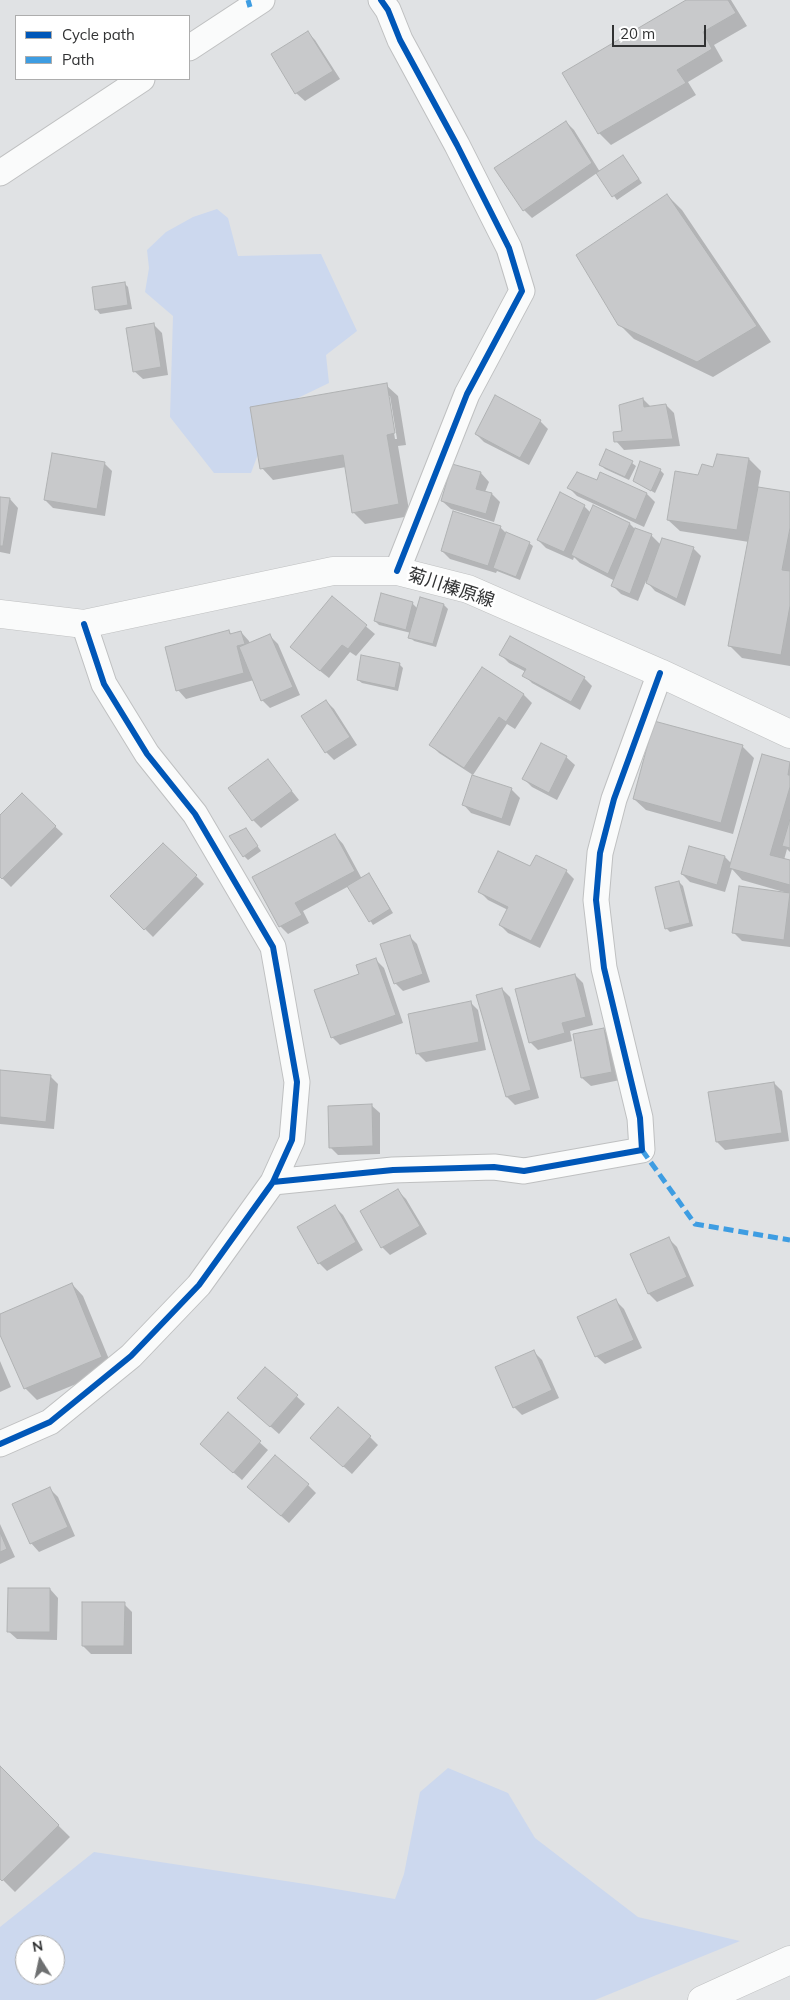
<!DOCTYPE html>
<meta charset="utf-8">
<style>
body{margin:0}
#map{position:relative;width:790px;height:2000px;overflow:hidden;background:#e0e2e4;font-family:Mulish,sans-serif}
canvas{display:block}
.legend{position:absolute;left:15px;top:15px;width:175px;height:65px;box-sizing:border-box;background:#fff;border:1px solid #adadad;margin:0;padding:6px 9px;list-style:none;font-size:15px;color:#313233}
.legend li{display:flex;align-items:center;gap:10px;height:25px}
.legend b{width:25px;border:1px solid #adadad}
.north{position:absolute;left:15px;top:1935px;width:50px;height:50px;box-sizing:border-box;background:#fff;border:1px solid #adadad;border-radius:50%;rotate:350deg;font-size:14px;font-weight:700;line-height:20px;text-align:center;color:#313233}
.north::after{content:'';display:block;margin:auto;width:18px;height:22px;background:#6e7071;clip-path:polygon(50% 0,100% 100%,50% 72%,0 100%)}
.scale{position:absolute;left:612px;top:25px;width:94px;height:22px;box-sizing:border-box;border:2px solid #313233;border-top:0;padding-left:6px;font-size:15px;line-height:18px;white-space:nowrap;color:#313233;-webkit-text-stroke:4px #fff;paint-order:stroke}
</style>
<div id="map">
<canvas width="790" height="2000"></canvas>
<ul class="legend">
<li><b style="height:6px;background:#0057b8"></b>Cycle path</li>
<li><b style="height:6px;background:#3e9de2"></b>Path</li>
</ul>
<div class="north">N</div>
<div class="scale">20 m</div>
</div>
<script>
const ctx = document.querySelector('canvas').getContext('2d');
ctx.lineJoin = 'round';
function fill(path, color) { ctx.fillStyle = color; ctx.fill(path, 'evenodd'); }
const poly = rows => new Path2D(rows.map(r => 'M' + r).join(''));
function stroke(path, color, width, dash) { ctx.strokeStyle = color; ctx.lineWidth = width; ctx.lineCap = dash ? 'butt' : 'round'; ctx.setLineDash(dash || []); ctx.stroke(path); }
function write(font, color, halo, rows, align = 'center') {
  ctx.font = font + ' Mulish,"Noto Sans JP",sans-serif'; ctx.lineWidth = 5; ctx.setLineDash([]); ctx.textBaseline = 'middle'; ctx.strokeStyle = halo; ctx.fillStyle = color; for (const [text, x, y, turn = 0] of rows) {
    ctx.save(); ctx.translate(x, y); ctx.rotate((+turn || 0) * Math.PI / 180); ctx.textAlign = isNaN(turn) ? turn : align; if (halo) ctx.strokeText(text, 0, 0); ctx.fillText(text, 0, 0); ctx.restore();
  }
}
const green = poly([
 [217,209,228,218,238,256,321,254,357,331,326,355,329,383,275,409,251,473,214,473,170,417,173,316,145,292,149,268,147,250,166,232,193,217],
 [448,1768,508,1793,535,1838,638,1917,740,1941,595,2000,0,2000,0,1927,94,1852,312,1885,395,1899,404,1874,420,1792],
 [25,1945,55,1945,55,1975,25,1975]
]);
const shadow = poly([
 [688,0,731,0,747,26,714,45,723,61,688,82,696,95,611,145,599,133],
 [307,32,315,40,340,79,305,101,296,93],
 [566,122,574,130,600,172,626,160,642,183,617,200,597,173,532,218,524,210,496,168],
 [667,195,682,210,771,342,713,377,634,339,619,324],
 [124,283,128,287,132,309,100,314,97,310],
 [154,325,162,333,168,375,143,379,134,371],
 [386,385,398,396,406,445,398,446,410,516,365,524,353,512,346,467,273,480,262,468],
 [388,396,390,396,397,439,395,439],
 [643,399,651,407,666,405,674,413,680,446,624,450,616,441],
 [540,421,548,429,529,465,484,442,476,434],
 [606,451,632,463,636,466,629,480,605,469,601,465],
 [749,459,761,471,758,488,790,494,790,666,742,658,730,646,749,542,680,531,668,520,699,477,713,469],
 [104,463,112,471,105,516,53,508,45,500],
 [453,465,481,473,489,482,485,492,492,494,500,502,494,522,451,509,442,501],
 [660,470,664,474,655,493,634,481],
 [598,482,647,494,655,502,644,527,577,496,569,488],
 [0,498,10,499,18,508,10,554,0,552],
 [584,506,591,513,630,524,635,529,651,535,661,545,693,548,701,556,685,606,655,591,646,581,638,601,621,594,613,586,615,581,580,563,574,557,573,560,546,548,538,540],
 [500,527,507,534,529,543,533,546,520,580,497,571,496,573,450,559,442,551],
 [332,598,375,634,356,656,350,652,329,678,300,655],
 [421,599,444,605,448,609,436,647,414,641,410,637,411,633,379,625,375,621,412,603,418,609],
 [229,631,232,635,241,632,249,641,250,644,270,636,278,644,300,695,270,708,262,700,254,680,186,699,178,690],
 [510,637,584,678,592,686,580,710,532,683,524,675,526,672,509,663,501,655],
 [399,664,403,668,398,691,362,683,358,680],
 [483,668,524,695,532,703,515,729,507,724,473,775,439,753,431,745],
 [326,701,334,709,357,745,334,760,326,752],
 [742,746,754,758,733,834,646,810,634,799],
 [763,756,790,763,790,852,787,849,784,860,790,861,790,947,742,941,734,933,784,892,742,880,732,869,725,892,690,882,682,874,689,847,725,857,732,864],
 [566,757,575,765,557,800,532,787,524,779],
 [268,761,299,800,261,828,253,820],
 [473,777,512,790,520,798,510,826,471,813,463,804],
 [22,795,63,834,11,887,0,876,0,817],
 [246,830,261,851,248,860,244,856],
 [335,835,343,844,362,879,369,875,372,878,393,913,373,925,349,886,303,911,309,923,288,934,280,926],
 [164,844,204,884,153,937,112,896],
 [530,868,566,871,574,879,540,948,508,933,500,925,508,910,488,900,480,892],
 [679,882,683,886,693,926,670,932,666,928],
 [409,936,417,944,430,982,403,991,395,983],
 [376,960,384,968,403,1023,340,1045,332,1037,361,975],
 [575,975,583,983,593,1025,570,1031,572,1041,538,1050,530,1042],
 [502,989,510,997,539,1098,515,1105,507,1097],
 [470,1002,478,1010,486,1050,426,1062,418,1054,410,1015],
 [603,1029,611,1037,620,1080,591,1086,582,1078],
 [0,1072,50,1076,58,1084,54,1129,0,1124],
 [774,1083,782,1091,789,1141,725,1150,717,1142],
 [371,1105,380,1113,380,1154,338,1155,330,1147],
 [398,1191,406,1199,427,1234,390,1255,382,1247],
 [335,1207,343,1215,363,1250,327,1271,319,1263],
 [669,1239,677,1247,694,1286,657,1302,649,1294,632,1255],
 [72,1284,83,1296,113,1369,37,1400,25,1388,0,1332,0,1316],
 [616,1301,624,1309,642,1348,605,1364,596,1356],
 [534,1352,542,1360,559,1398,522,1415,514,1407],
 [0,1361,11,1387,0,1392],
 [265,1368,305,1404,279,1434,247,1406],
 [228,1414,268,1450,242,1480,210,1452],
 [370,1437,378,1445,352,1474,320,1446],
 [308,1485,316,1493,289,1523,257,1495],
 [50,1489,58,1497,75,1536,39,1552,31,1543],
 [0,1524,15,1557,0,1564],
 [50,1589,58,1598,57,1640,17,1639,8,1631],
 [124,1604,132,1612,132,1654,91,1654,83,1646],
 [0,1768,70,1837,15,1892,0,1877]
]);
const building = poly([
 [686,0,728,0,736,13,703,32,712,49,677,70,686,83,598,134,562,73,686,0],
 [308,31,333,71,295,94,271,54,308,31],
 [566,121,592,163,523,211,494,168,566,121],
 [623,155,639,179,612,197,596,173,623,155],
 [667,194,757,326,697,362,618,325,576,255,667,194],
 [125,282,128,305,95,310,92,287,125,282],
 [154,323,161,367,133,372,126,328,154,323],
 [387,383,395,433,387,435,399,504,352,513,343,455,260,469,250,407,387,383],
 [495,395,541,420,520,458,475,434,495,395],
 [643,398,644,407,666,404,673,439,614,442,613,432,622,431,619,405,643,398],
 [606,449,633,461,625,477,599,465,606,449],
 [52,453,105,462,97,509,44,500,52,453],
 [717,454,749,458,737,530,667,520,675,471,698,475,702,464,713,467,717,454],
 [640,461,661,469,651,491,633,481,640,461],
 [452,464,481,472,476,489,492,493,486,514,441,501,452,464],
 [577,472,597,480,600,472,647,493,636,520,567,488,577,472],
 [758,487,790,492,790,528,782,570,790,571,790,606,781,655,728,646,758,487],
 [560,492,585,505,564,552,537,540,560,492],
 [0,497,10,498,3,546,0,546,0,497],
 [593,505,630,523,608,574,571,555,593,505],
 [453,511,501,526,488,566,441,551,453,511],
 [635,528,652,534,630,594,611,586,635,528],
 [506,532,530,542,516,577,493,568,506,532],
 [662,538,694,547,677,599,646,583,662,538],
 [381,593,413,602,406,630,374,621,381,593],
 [332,596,367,625,348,649,342,645,320,671,290,647,332,596],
 [420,597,444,604,433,644,408,638,420,597],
 [229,630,230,634,241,631,245,644,237,646,244,673,176,691,165,647,229,630],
 [270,634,293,687,261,701,239,647,270,634],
 [510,636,585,677,571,702,522,676,526,669,499,655,510,636],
 [361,655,400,663,395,688,357,680,361,655],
 [482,667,524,694,506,722,499,717,464,768,429,745,482,667],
 [326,700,350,737,325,753,301,716,326,700],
 [654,721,743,745,721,823,633,799,654,721],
 [541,743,567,756,549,793,522,779,541,743],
 [762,754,790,762,788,775,790,775,790,787,770,855,790,860,790,885,729,868,762,754],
 [268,759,292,791,252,821,228,788,268,759],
 [472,775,512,788,502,819,462,805,472,775],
 [22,793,56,826,2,879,0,877,0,815,22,793],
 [790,819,790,848,782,846,790,819],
 [246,828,258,846,243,857,229,836,246,828],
 [335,834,355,871,295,903,302,915,279,927,252,877,335,834],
 [163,843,197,875,144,930,110,896,163,843],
 [689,846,725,856,717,885,681,874,689,846],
 [498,851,530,866,536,855,567,870,531,941,499,925,508,907,478,892,498,851],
 [369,873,390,909,369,922,347,886,369,873],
 [679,881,690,923,665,929,655,887,679,881],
 [739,886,790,893,784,940,732,933,739,886],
 [410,935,423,974,394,984,380,944,410,935],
 [376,958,396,1015,331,1038,314,990,359,974,356,965,376,958],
 [575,974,586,1017,562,1023,565,1033,529,1043,515,989,575,974],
 [502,988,531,1090,506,1097,476,995,502,988],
 [471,1001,479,1042,416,1054,408,1014,471,1001],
 [604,1028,612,1072,581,1078,573,1034,604,1028],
 [0,1070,51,1075,46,1122,0,1117,0,1070],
 [774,1082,782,1133,716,1142,708,1092,774,1082],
 [372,1104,373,1146,329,1148,328,1106,372,1104],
 [398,1189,420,1226,381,1248,360,1211,398,1189],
 [335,1205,356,1242,318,1264,297,1227,335,1205],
 [669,1237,687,1277,648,1294,630,1254,669,1237],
 [72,1283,102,1357,24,1389,0,1335,0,1314,72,1283],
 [616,1299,634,1340,595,1357,577,1317,616,1299],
 [534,1350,552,1390,513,1408,495,1367,534,1350],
 [265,1367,298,1395,270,1427,237,1398,265,1367],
 [338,1407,371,1436,343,1467,310,1438,338,1407],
 [228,1412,261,1441,233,1473,200,1444,228,1412],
 [275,1455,309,1484,281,1516,247,1487,275,1455],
 [50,1487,68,1527,30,1544,12,1504,50,1487],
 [0,1532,7,1549,0,1552,0,1532],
 [8,1588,50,1588,50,1632,7,1632,8,1588],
 [82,1602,125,1602,124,1646,82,1646,82,1602],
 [0,1766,59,1825,2,1881,0,1879,0,1766]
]);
const minor = poly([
 [381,0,388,10,400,40,457,145,509,248,522,291,467,394,397,571],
 [189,48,262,0],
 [0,173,142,79],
 [273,1182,393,1170,494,1167,524,1171,642,1150,640,1118,604,968,596,900,600,853,614,799,660,673],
 [0,1444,50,1422,131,1356,199,1285,273,1182,292,1140,297,1082,273,947,195,814,147,754,104,684,84,624]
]);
const tertiary = poly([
 [702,2000,790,1960]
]);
const secondary = poly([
 [0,614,84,624,333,571,397,571,468,589,660,673,790,734]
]);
const quiet = poly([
 [248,0,250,7],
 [642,1150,695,1224,790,1240]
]);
const cycleway = poly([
 [381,0,388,10,400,40,457,145,509,248,522,291,467,394,397,571],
 [273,1182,393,1170,494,1167,524,1171,642,1150,640,1118,604,968,596,900,600,853,614,799,660,673],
 [0,1444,50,1422,131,1356,199,1285,273,1182,292,1140,297,1082,273,947,195,814,147,754,104,684,84,624]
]);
const streetNames = [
 ["菊川榛原線",451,588,18]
];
fill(green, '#ccd8ee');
fill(shadow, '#0003');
fill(building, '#c8c9cb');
stroke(building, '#b0b2b3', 1);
stroke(minor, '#bfc0c1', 27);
stroke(tertiary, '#bfc0c1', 29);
stroke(secondary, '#bfc0c1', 29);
stroke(minor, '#fafbfb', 25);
stroke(tertiary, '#fafbfb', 28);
stroke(secondary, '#fafbfb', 28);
stroke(quiet, '#3e9de2', 5, [10, 5]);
stroke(cycleway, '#0057b8', 6);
write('18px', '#313233', '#fff', streetNames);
</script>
